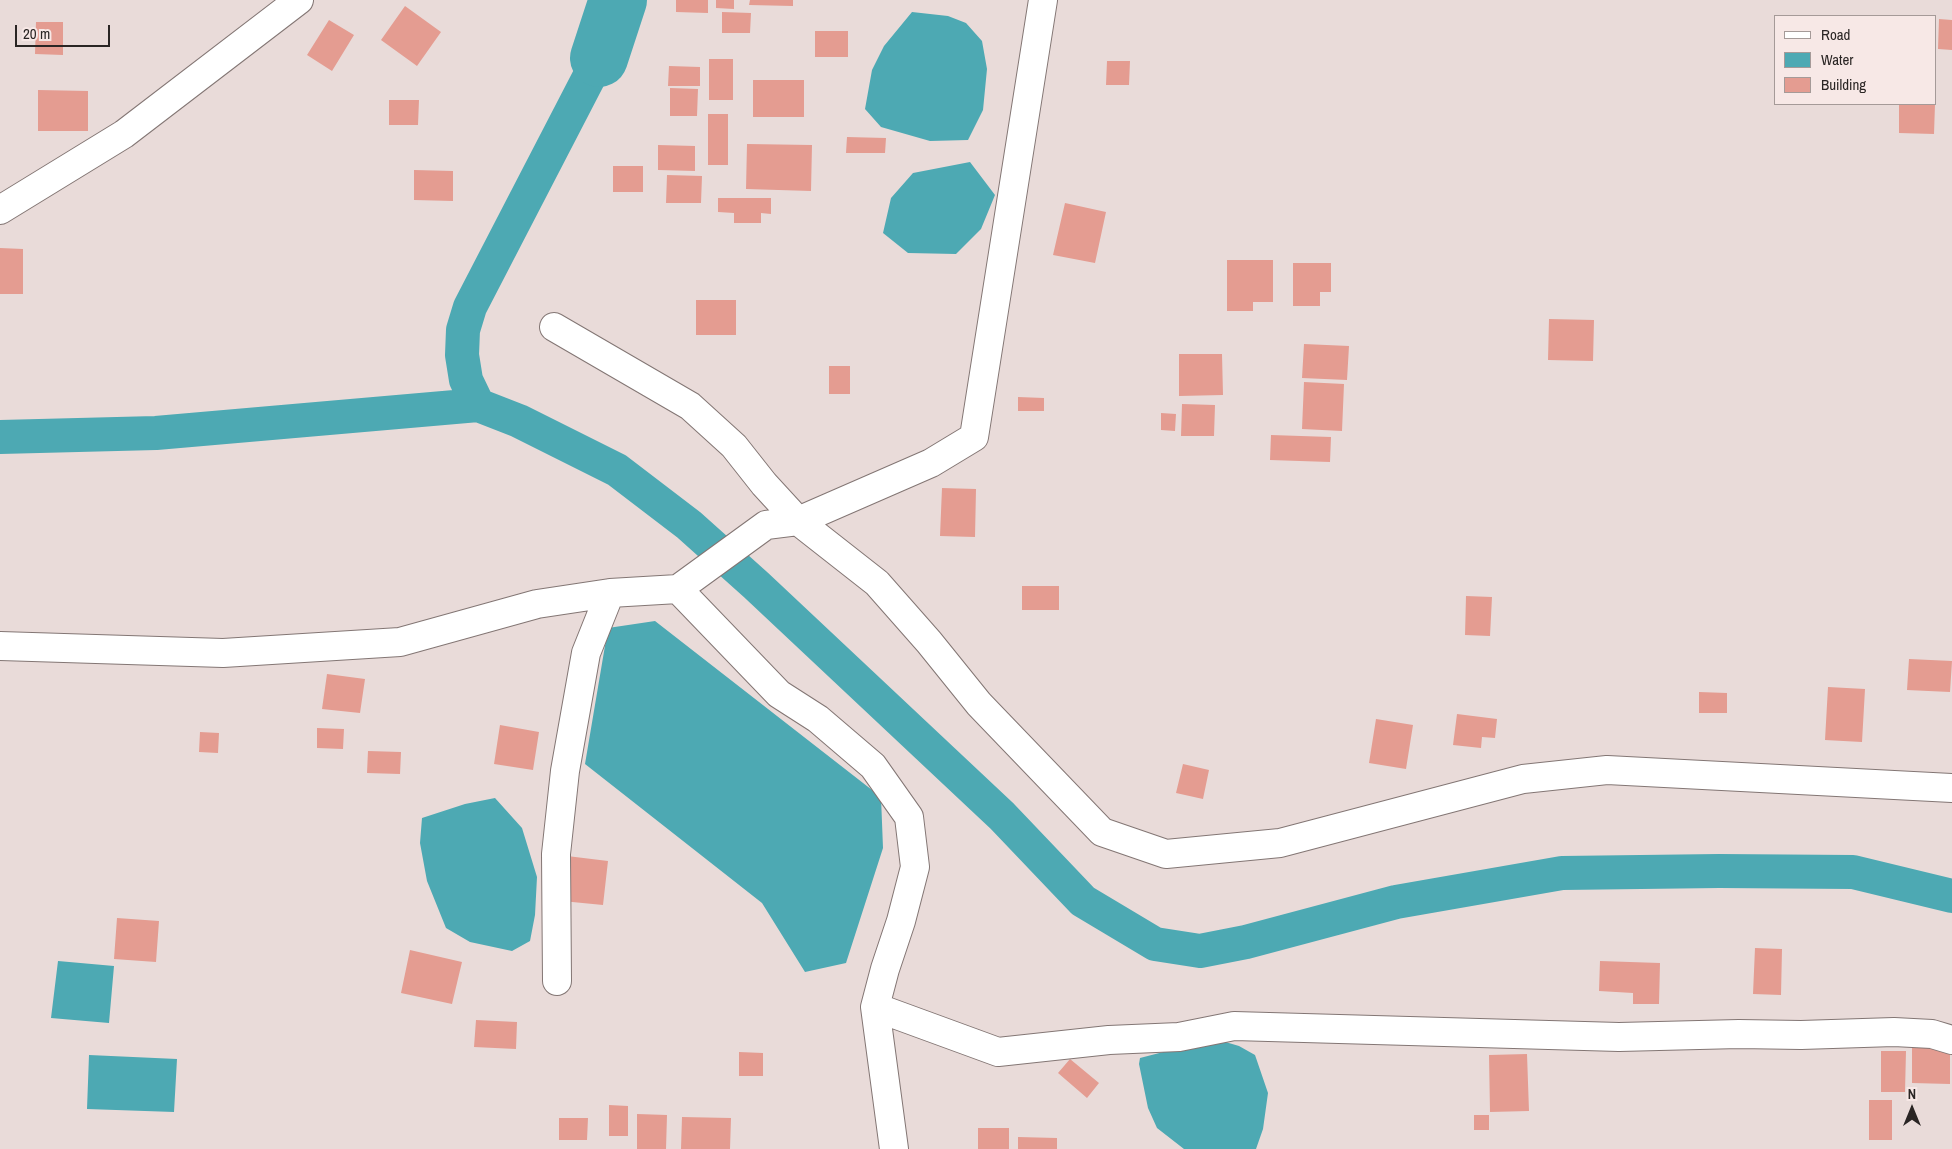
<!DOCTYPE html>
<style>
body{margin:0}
#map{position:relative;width:1952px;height:1149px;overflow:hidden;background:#e9dbd9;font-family:"Archivo Narrow",sans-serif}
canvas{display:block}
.legend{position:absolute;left:1774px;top:15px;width:162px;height:90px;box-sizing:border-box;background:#f7e8e6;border:1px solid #a59a98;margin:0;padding:6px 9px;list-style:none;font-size:15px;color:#2a2524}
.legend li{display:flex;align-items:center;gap:10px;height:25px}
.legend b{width:25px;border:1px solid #a59a98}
.north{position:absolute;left:1887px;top:1084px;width:50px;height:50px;-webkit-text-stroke:4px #f7e8e6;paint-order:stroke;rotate:0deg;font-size:14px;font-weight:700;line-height:20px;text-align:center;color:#2a2524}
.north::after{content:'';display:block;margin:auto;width:18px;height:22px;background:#2a2524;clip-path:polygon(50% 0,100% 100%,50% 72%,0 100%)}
.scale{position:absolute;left:15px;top:25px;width:95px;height:22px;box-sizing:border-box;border:2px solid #2a2524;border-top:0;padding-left:6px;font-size:15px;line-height:18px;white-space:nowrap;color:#2a2524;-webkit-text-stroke:4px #f7e8e6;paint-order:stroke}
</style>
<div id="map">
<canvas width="1952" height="1149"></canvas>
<ul class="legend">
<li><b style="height:6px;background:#fff"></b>Road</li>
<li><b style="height:14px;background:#4da9b3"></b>Water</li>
<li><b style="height:14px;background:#e49c91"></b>Building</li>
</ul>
<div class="north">N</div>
<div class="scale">20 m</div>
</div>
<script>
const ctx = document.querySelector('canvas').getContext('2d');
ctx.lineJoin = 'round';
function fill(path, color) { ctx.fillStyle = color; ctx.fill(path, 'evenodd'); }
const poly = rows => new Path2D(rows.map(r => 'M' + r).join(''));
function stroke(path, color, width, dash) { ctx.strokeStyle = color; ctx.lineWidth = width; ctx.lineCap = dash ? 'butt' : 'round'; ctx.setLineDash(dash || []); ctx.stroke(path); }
const water = poly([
 [912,12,948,16,966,23,982,41,987,69,983,110,968,140,930,141,881,127,865,109,872,70,884,46],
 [970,162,995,195,981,229,956,254,908,253,883,233,891,198,913,173],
 [655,621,881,797,883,848,846,963,805,972,762,903,585,764,608,628],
 [495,798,522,828,537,877,535,915,530,941,512,951,470,942,446,928,427,881,420,843,422,818,465,804],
 [58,961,114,966,109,1023,51,1018],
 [1222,1041,1239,1046,1255,1055,1268,1093,1263,1129,1256,1149,1184,1149,1157,1128,1148,1108,1139,1064,1140,1058,1202,1042],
 [89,1055,177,1059,174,1112,87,1109]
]);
const canal = poly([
 [599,58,470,307,463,330,462,355,466,380,478,405,519,421,617,470,689,525,756,585,1002,816,1083,901,1155,944,1200,951,1246,942,1396,902,1562,873,1719,871,1853,872,1952,896],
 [0,437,156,433,478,405]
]);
const river = poly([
 [599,58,618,0]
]);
const building = poly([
 [676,0,708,0,708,13,676,12],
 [716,0,734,0,734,9,716,8],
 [750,0,793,0,793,6,749,5],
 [405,6,441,32,417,66,381,40],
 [722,12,751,13,750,33,722,33],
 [1939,19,1952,20,1952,50,1938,49],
 [329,20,354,35,332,71,307,55],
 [36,22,63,22,63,55,35,54],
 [815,31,848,31,848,57,815,57],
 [709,59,733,59,733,100,709,100],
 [1107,61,1130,61,1129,85,1106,85],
 [669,66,700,67,700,86,668,86],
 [753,80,804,80,804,117,753,117],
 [670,88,698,89,697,116,670,116],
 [38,90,88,91,88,131,38,131],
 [389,100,419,100,418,125,389,125],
 [1899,104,1935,104,1934,134,1899,133],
 [708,114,728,114,728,165,708,165],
 [847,137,886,138,885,153,846,153],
 [747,144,812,145,811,191,746,189],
 [658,145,695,146,695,171,658,170],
 [613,166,643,166,643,192,613,192],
 [414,170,453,171,453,201,414,200],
 [667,175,702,176,701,203,666,203],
 [718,198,771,198,771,214,761,213,761,223,734,223,734,213,718,212],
 [1065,203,1106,212,1095,263,1053,255],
 [0,248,23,249,23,294,0,294],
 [1227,260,1273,260,1273,302,1253,302,1253,311,1227,311],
 [1293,263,1331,263,1331,292,1320,292,1320,306,1293,306],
 [696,300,736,300,736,335,696,335],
 [1549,319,1594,320,1593,361,1548,360],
 [1304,344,1349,346,1347,380,1302,378],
 [1179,354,1222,354,1223,395,1179,396],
 [829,366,850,366,850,394,829,394],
 [1304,382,1344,384,1342,431,1302,429],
 [1018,397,1044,398,1044,411,1018,411],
 [1182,404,1215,405,1214,436,1181,436],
 [1161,413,1176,414,1175,431,1161,430],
 [1271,435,1331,437,1330,462,1270,460],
 [942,488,976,489,975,537,940,536],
 [1022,586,1059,586,1059,610,1022,610],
 [1466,596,1492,597,1490,636,1465,635],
 [1909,659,1952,661,1950,692,1907,690],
 [327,674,365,679,360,713,322,709],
 [1828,687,1865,689,1862,742,1825,740],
 [1699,692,1727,693,1727,713,1699,713],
 [1457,714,1497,719,1495,738,1482,737,1481,748,1453,745],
 [1376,719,1413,725,1406,769,1369,763],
 [500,725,539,732,533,770,494,764],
 [317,728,344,729,343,749,317,748],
 [200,732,219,733,218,753,199,752],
 [368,751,401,752,400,774,367,773],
 [1183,764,1209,770,1203,799,1176,793],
 [567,856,608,861,603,905,562,901],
 [117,918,159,921,156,962,114,959],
 [1755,948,1782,949,1781,995,1753,994],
 [410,950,462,962,452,1004,401,993],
 [1600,961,1660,963,1659,1004,1633,1004,1633,993,1599,991],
 [476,1020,517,1022,516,1049,474,1047],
 [1912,1045,1950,1046,1950,1084,1912,1083],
 [1881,1051,1906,1051,1905,1092,1881,1092],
 [739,1052,763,1053,763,1076,739,1076],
 [1527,1054,1529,1111,1490,1112,1489,1055],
 [1070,1059,1099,1083,1087,1098,1058,1073],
 [1869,1100,1892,1100,1892,1140,1869,1140],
 [609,1105,628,1106,628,1136,609,1136],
 [637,1114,667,1115,666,1149,637,1149],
 [1474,1115,1489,1115,1489,1130,1474,1130],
 [682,1117,731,1118,730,1149,681,1149],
 [559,1118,588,1118,587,1140,559,1140],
 [978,1128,1009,1128,1009,1149,978,1149],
 [1018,1137,1057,1138,1057,1149,1018,1149]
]);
const minor = poly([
 [554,327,690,406,734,446,764,484,798,521,877,583,929,642,979,704,1102,832,1166,854,1280,843,1523,779,1607,770,1952,788],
 [678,589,779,694,818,719,873,766,909,817,915,867,901,921,885,969,875,1007,998,1052,1109,1040,1179,1037,1234,1026,1619,1037,1739,1034,1801,1035,1894,1032,1932,1034,1952,1040],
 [0,646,223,653,400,642,537,604,610,593,678,589,766,525,798,521,931,463,974,437,1043,0],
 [557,981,556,854,565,771,586,653,610,593],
 [875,1007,894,1149]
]);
const tertiary = poly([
 [0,210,124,134,299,0]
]);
fill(water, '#4da9b3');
stroke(canal, '#4da9b3', 34);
stroke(river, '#4da9b3', 58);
fill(building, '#e49c91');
stroke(minor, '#837674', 30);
stroke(tertiary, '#837674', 30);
stroke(minor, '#fff', 28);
stroke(tertiary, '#fff', 28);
</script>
